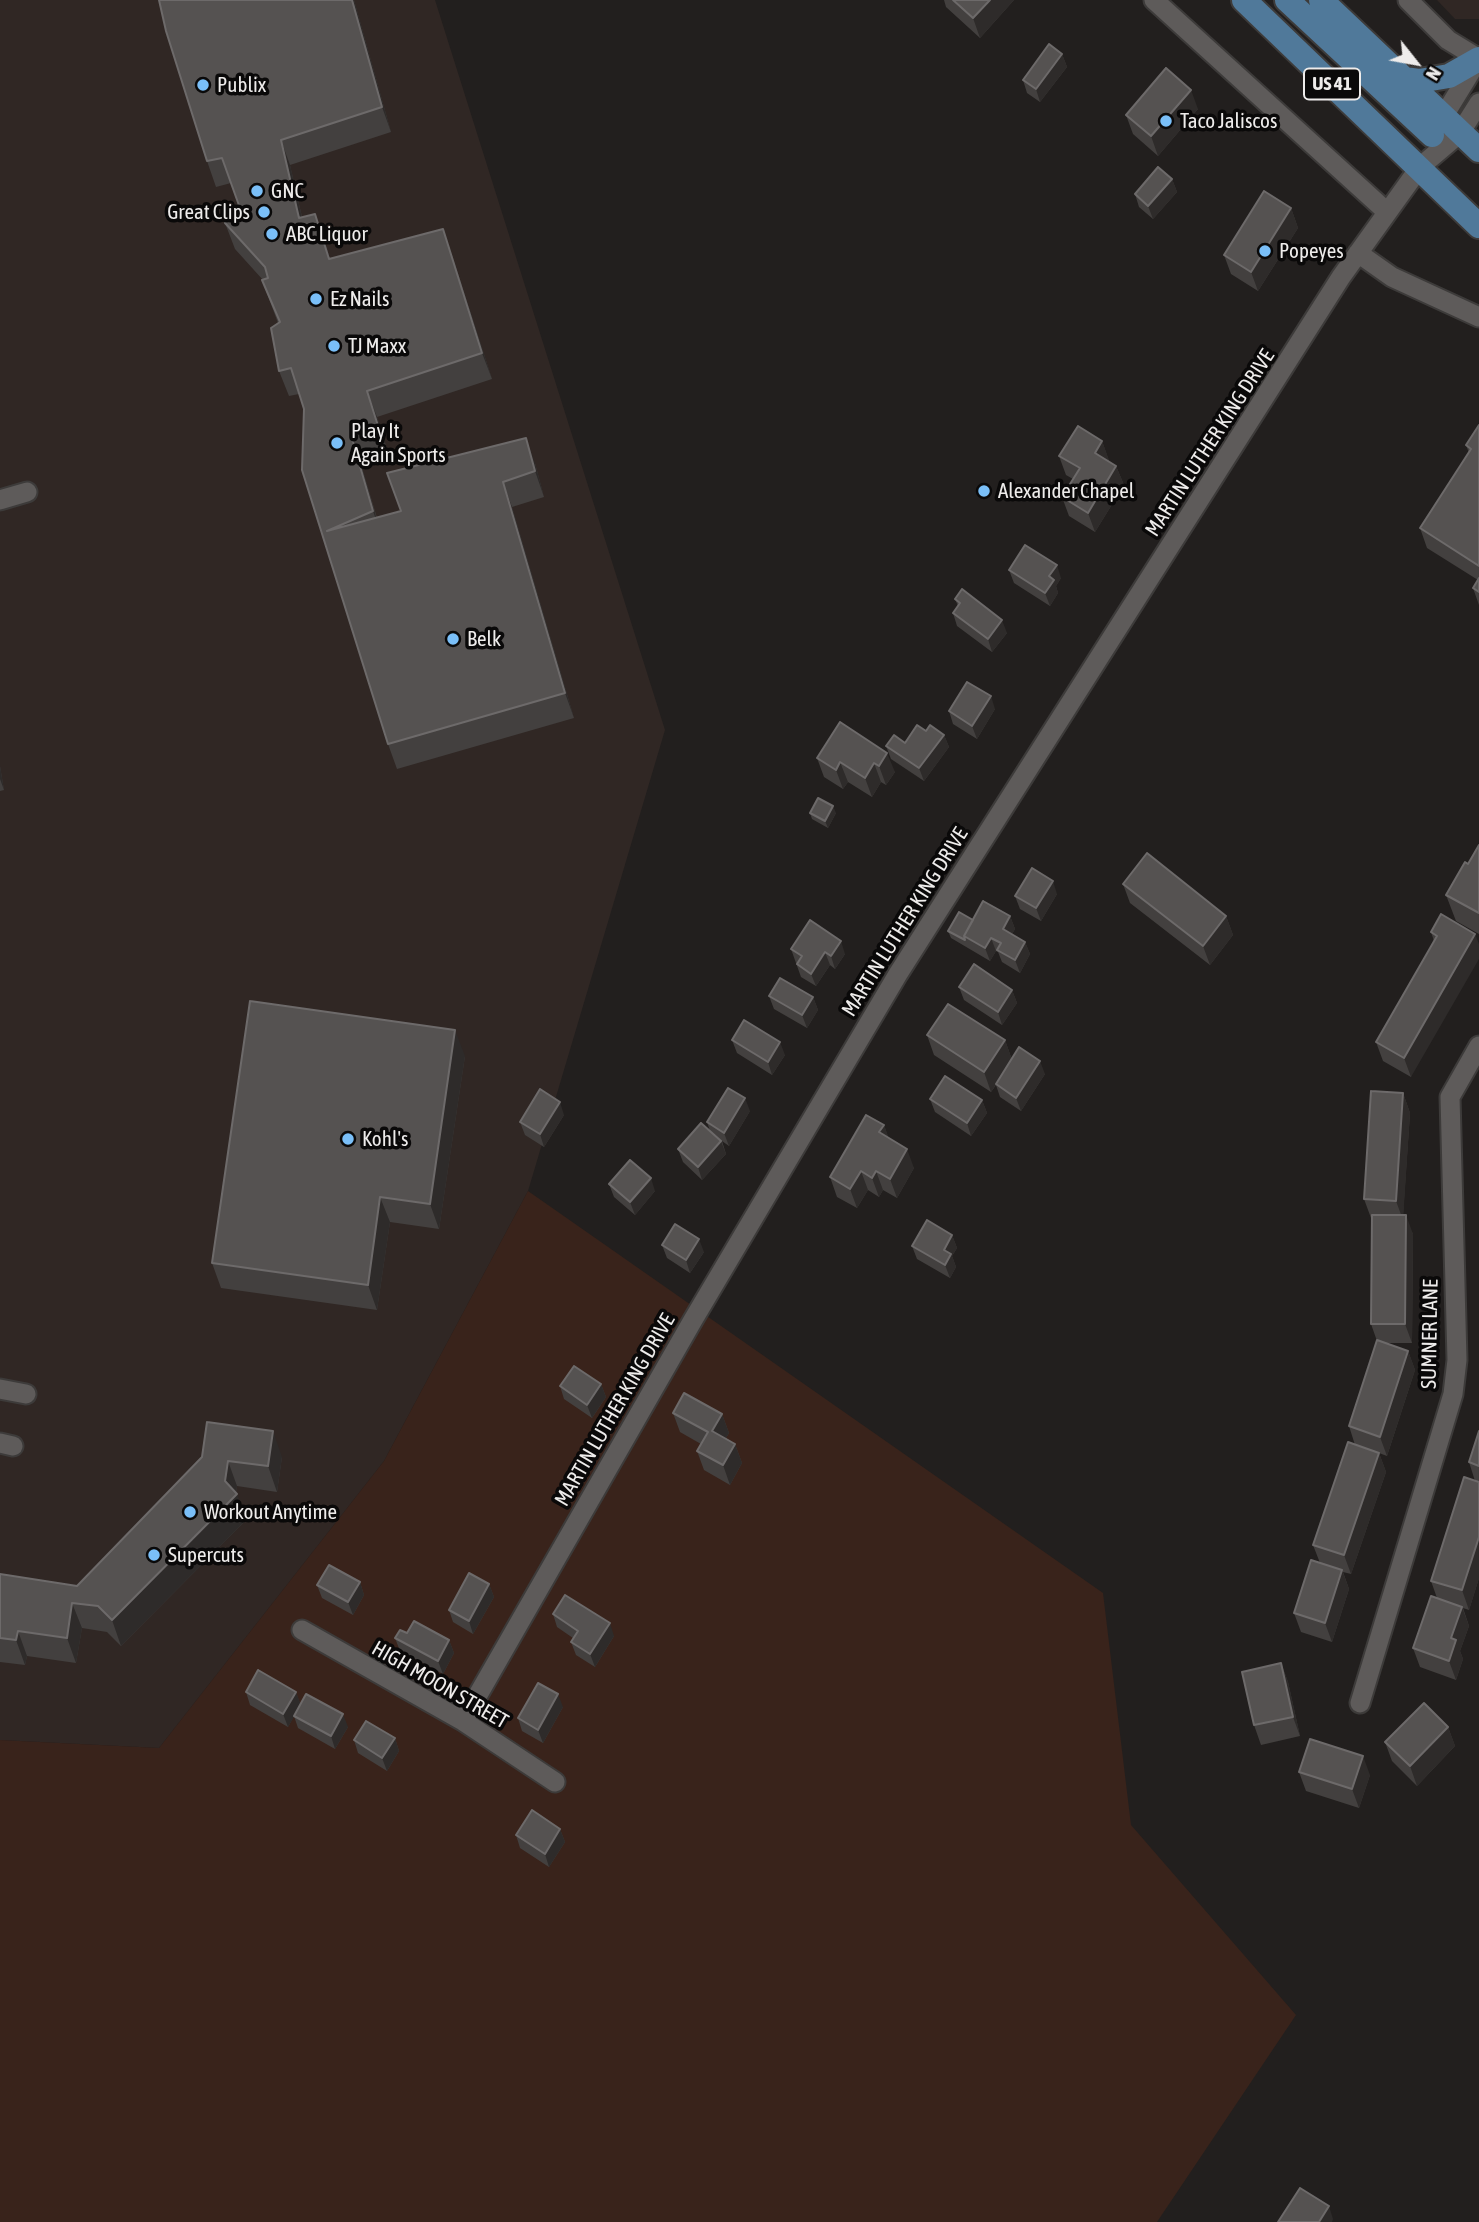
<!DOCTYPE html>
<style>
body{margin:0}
#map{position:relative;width:1479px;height:2222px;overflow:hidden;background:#221f1e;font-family:"Asap Condensed",sans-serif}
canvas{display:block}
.north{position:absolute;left:1381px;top:28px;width:70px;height:70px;-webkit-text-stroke:5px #0a0909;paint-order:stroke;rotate:121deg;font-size:19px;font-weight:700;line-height:28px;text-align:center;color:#eeeceb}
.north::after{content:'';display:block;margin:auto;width:24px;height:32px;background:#eeeceb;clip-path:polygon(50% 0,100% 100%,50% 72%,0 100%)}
</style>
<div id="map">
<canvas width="1479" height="2222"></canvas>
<div class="north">N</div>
</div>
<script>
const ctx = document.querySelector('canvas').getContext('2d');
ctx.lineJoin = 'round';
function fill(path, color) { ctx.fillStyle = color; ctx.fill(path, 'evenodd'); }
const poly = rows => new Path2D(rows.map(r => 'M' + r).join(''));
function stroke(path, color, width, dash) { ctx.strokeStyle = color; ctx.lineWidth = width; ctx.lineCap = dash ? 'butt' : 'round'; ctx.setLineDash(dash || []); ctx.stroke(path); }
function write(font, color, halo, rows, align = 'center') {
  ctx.font = font + ' "Asap Condensed",sans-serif'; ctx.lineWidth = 7; ctx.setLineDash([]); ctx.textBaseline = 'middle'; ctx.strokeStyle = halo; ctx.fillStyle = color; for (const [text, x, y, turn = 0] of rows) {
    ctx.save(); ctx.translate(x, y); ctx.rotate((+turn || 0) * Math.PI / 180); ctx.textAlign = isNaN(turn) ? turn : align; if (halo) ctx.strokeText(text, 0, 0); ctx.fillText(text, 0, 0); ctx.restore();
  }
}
const built = poly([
 [0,0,435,0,665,730,528,1191,384,1461,159,1748,0,1740],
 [1437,0,1479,0,1479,19,1455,19]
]);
const green = poly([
 [528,1191,1103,1593,1131,1825,1296,2015,1157,2222,0,2222,0,1740,159,1748,384,1461]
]);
const minor = poly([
 [1154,0,1387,212],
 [1408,0,1448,40,1479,59],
 [1437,127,1478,60],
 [1358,253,1392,277,1479,317],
 [0,500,27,492],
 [0,1389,26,1394],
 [0,1443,13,1446],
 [302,1630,463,1721,555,1782],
 [1360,1703,1453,1394,1457,1360,1450,1097,1479,1046],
 [463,1721,693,1320,898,974,1341,277,1420,167,1460,133,1479,103]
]);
const major = poly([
 [1244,0,1479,226],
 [1287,0,1432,135],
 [1321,0,1479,150],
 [1404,79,1419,81,1449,76,1479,59]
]);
const wall = poly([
 [159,0,354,0,391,132,290,165,302,217,324,239,330,259,452,255,492,379,377,417,389,455,360,461,377,518,401,511,535,463,544,497,512,507,574,718,397,769,388,744,304,409,299,394,289,396,279,371,278,323,262,280,263,280,235,249,225,223,241,211,231,183,216,187,207,161],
 [944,0,1014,0,980,38,946,7],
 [1062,54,1067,67,1040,102,1027,93,1023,80],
 [1198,109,1158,156,1133,134,1126,115],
 [1172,179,1177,192,1153,219,1139,207,1135,194],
 [1291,208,1298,228,1258,291,1231,274,1224,255],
 [1479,425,1479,605,1473,588,1478,580,1427,548,1420,528,1469,453,1466,445],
 [1102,441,1109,461,1116,466,1124,485,1095,532,1069,516,1062,497,1073,479,1066,475,1059,456],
 [1009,570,1061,578,1056,586,1058,593,1050,606,1014,583],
 [955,599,1007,633,992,652,957,626,953,613,958,606],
 [995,709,977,739,953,724,949,711],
 [840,722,895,772,886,785,881,782,872,797,848,782,843,789,824,777,817,758],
 [926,731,944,735,949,747,924,781,891,759,886,746,905,743],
 [0,766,4,790,0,791],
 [810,813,836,813,828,828,812,819],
 [1479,845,1479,934,1456,921,1446,895,1468,864],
 [1123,884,1226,916,1233,935,1210,965,1130,903],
 [1057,894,1041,921,1020,909,1015,896],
 [1441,914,1411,1077,1383,1061,1376,1042,1434,941,1431,932],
 [1010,916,1015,929,1012,934,1025,942,1030,954,1020,973,1002,962,998,952,996,951,990,961,951,938,948,931,973,920],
 [791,949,845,954,835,969,830,965,816,986,801,977],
 [959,987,1012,990,1017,1003,1002,1025,964,1000],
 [769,996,813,997,818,1010,807,1028,774,1009],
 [927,1035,1005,1040,1012,1060,1045,1074,1021,1111,1000,1097,996,1085,991,1092,934,1055],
 [732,1040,785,1055,772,1075,737,1053],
 [465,1056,439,1229,390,1222,377,1310,221,1288,212,1263],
 [1403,1093,1410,1113,1403,1215,1413,1234,1412,1343,1384,1343,1408,1351,1415,1370,1387,1456,1379,1453,1386,1472,1351,1574,1343,1572,1349,1589,1332,1642,1301,1632,1294,1613,1320,1563,1313,1545,1355,1445,1349,1426,1377,1341,1371,1324,1372,1218,1371,1218,1364,1199],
 [930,1099,982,1100,987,1113,971,1136,935,1112],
 [750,1111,729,1146,722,1141,726,1154,702,1180,683,1162,678,1149,710,1131,707,1122],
 [564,1115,544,1147,525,1135,520,1122],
 [884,1125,888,1137,914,1168,897,1198,883,1190,879,1197,868,1190,857,1208,837,1197,830,1177],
 [609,1184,655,1191,635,1215,614,1197],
 [952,1235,957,1248,952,1256,956,1267,950,1278,917,1259,912,1246],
 [662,1245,704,1252,690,1273,667,1258],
 [601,1384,606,1397,592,1418,564,1399,560,1386],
 [673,1413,722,1414,729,1433,726,1438,735,1444,742,1463,730,1485,704,1470,697,1451,701,1444,680,1432],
 [1479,1431,1479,1578,1469,1610,1463,1608,1469,1626,1460,1651,1463,1659,1456,1680,1420,1667,1413,1648,1437,1598,1431,1581,1475,1481,1469,1462],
 [202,1457,282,1457,277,1492,237,1486,236,1493,247,1519,121,1646,107,1632,82,1628,76,1663,27,1656,25,1665,0,1662,0,1574,77,1586],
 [360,1582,364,1595,353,1615,322,1598,317,1585],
 [489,1584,494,1597,473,1634,453,1622,449,1610],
 [553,1614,614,1636,595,1667,576,1655,571,1642,573,1638,557,1627],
 [395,1638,449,1640,454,1653,443,1674,400,1651],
 [1281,1663,1288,1682,1300,1736,1261,1745,1254,1725],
 [246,1692,296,1692,300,1704,348,1727,335,1749,298,1728,294,1716,288,1727,250,1705],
 [563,1707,543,1743,522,1731,518,1718],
 [1448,1727,1455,1746,1417,1786,1392,1761,1385,1742],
 [395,1738,399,1751,387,1771,358,1753,354,1740],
 [1299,1772,1370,1775,1359,1808,1306,1791],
 [560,1829,565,1842,549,1867,520,1848,516,1835]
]);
const shadedWall = poly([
 [352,0,354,0,391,132,382,107],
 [990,0,1014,0,980,38,973,18],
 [1062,54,1067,67,1040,102,1036,89],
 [1191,90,1198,109,1158,156,1151,136],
 [281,140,290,165,308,244,299,218],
 [1172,179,1177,192,1153,219,1148,206],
 [1291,208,1298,228,1258,291,1251,272],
 [315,214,324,239,338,285,329,259],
 [443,229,452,255,492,379,482,353],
 [367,391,377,417,389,455,379,429],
 [351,435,360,461,382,537,373,511],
 [526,438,535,463,544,497,535,471],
 [1102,441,1109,460,1102,472,1095,453],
 [1116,466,1124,485,1095,532,1088,513],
 [503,482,512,507,574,718,565,693],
 [1057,565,1061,578,1056,586,1058,593,1050,606,1045,593,1049,576],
 [1002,620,1007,633,992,652,988,639],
 [991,696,995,709,977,739,972,726],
 [944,735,949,747,924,781,919,768],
 [887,753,895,772,886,785,879,766],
 [840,762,848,782,843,789,836,770],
 [874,763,881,782,872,797,865,778],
 [0,766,4,790,0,779],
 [833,806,836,813,828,828,825,821],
 [1053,881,1057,894,1041,921,1036,908],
 [1010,916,1015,929,1008,942,1003,929],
 [1226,916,1233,935,1210,965,1203,946],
 [1475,934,1479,944,1479,959,1411,1077,1404,1058],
 [991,938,996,951,990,961,985,948],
 [841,941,845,954,835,969,831,956],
 [1025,942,1030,954,1020,973,1015,960],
 [825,952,830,965,816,986,811,974],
 [1012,990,1017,1003,1002,1025,998,1012],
 [813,997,818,1010,807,1028,802,1015],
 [455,1030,465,1056,439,1229,430,1204],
 [1005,1040,1012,1060,991,1092,984,1072],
 [780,1042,785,1055,772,1075,768,1062],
 [1040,1061,1045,1074,1021,1111,1016,1098],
 [1403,1093,1410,1113,1403,1220,1396,1201],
 [745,1098,750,1111,729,1146,724,1133],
 [982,1100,987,1113,971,1136,967,1123],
 [560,1102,564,1115,544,1147,540,1134],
 [884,1125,891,1144,879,1132],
 [721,1141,726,1154,702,1180,698,1167],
 [907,1149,914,1168,897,1198,890,1179],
 [861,1171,868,1190,857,1208,850,1189],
 [876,1171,883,1190,879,1197,872,1178],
 [651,1178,655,1191,635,1215,630,1202],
 [380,1197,390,1222,377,1310,368,1285],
 [1406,1215,1413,1234,1412,1343,1405,1324],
 [952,1235,957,1248,952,1256,956,1267,950,1278,945,1265,944,1250],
 [699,1239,704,1252,690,1273,686,1260],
 [1408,1351,1415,1370,1387,1456,1380,1437],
 [601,1384,606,1397,592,1418,587,1405],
 [722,1414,729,1433,719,1450,712,1431],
 [273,1431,282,1457,277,1492,268,1466],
 [735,1444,742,1463,730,1485,723,1465],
 [1379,1453,1386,1472,1351,1574,1344,1555],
 [228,1461,237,1486,236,1496,237,1494,247,1519,121,1646,112,1620,225,1481],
 [1479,1537,1479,1578,1469,1610,1462,1590],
 [1342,1570,1349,1589,1332,1642,1325,1623],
 [360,1582,364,1595,353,1615,348,1602],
 [489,1584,494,1597,473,1634,469,1621],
 [72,1603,82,1628,76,1663,67,1638],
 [1462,1607,1469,1626,1460,1651,1463,1659,1456,1680,1449,1661,1451,1638],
 [610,1623,614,1636,595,1667,590,1654],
 [18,1631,27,1656,25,1665,16,1640],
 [449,1640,454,1653,443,1674,438,1661],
 [1281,1663,1288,1682,1300,1736,1293,1717],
 [296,1692,301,1705,288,1727,283,1714],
 [558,1694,563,1707,543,1743,538,1730],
 [343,1714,348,1727,335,1749,331,1736],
 [1448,1727,1455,1746,1417,1786,1410,1766],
 [395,1738,399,1751,387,1771,382,1758],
 [1363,1756,1370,1775,1359,1808,1352,1789],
 [560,1829,565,1842,549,1867,545,1854],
 [1329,2206,1333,2219,1332,2222,1319,2222]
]);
const building = poly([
 [159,0,352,0,382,107,281,140,299,218,315,214,329,259,443,229,482,353,367,391,379,429,351,435,373,511,327,531,401,511,387,473,526,438,535,471,503,482,565,693,388,744,302,470,304,409,291,368,279,371,271,328,280,322,262,280,268,278,265,267,225,223,241,211,222,158,207,161,166,31,159,0],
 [953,0,990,0,973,18,953,0],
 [1049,44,1062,54,1036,89,1023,80,1049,44],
 [1166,68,1191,90,1151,136,1126,115,1166,68],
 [1158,167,1172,179,1148,206,1135,194,1158,167],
 [1264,191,1291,208,1251,272,1224,255,1264,191],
 [1479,425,1479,566,1420,528,1471,449,1466,445,1479,425],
 [1078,426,1102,441,1095,453,1116,466,1088,513,1062,497,1080,468,1059,456,1078,426],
 [1025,545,1057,565,1049,576,1054,580,1045,593,1009,570,1025,545],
 [1479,578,1479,592,1473,588,1479,578],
 [962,589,1002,620,988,639,953,613,960,603,955,599,962,589],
 [967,682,991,696,972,726,949,711,967,682],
 [840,722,887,753,879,766,874,763,865,778,840,762,836,770,817,758,840,722],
 [917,725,926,731,930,725,944,735,919,768,886,746,894,735,905,743,917,725],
 [818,798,833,806,825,821,810,813,818,798],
 [1479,845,1479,913,1446,895,1465,862,1468,864,1479,845],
 [1147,853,1226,916,1203,946,1123,884,1147,853],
 [1032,868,1053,881,1036,908,1015,896,1032,868],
 [983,901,1010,916,1003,929,1025,942,1015,960,997,950,1001,943,991,938,985,948,964,936,983,901],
 [959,912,973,920,964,936,965,940,948,931,959,912],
 [1441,914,1475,934,1404,1058,1376,1042,1437,936,1431,932,1441,914],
 [810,920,841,941,831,956,825,952,811,974,797,964,802,956,791,949,810,920],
 [974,964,1012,990,998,1012,959,987,974,964],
 [780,978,813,997,802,1015,769,996,780,978],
 [250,1001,455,1030,430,1204,380,1197,368,1285,212,1263,250,1001],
 [948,1004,1005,1040,984,1072,927,1035,948,1004],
 [744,1020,780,1042,768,1062,732,1040,744,1020],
 [1019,1047,1040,1061,1016,1098,996,1084,1019,1047],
 [945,1076,982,1100,967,1123,930,1099,945,1076],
 [728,1088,745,1098,724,1133,707,1122,728,1088],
 [540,1089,560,1102,540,1134,520,1122,540,1089],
 [1371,1091,1403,1093,1396,1201,1364,1199,1371,1091],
 [866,1115,884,1125,879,1132,907,1149,890,1179,876,1171,872,1178,861,1171,850,1189,830,1177,866,1115],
 [701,1123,721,1141,698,1167,678,1149,701,1123],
 [630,1160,651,1178,630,1202,609,1184,630,1160],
 [1372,1215,1406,1215,1405,1324,1371,1324,1372,1215],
 [927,1220,952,1235,944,1250,951,1254,945,1265,912,1246,927,1220],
 [675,1224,699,1239,686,1260,662,1245,675,1224],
 [1377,1340,1408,1351,1380,1437,1349,1426,1377,1340],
 [574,1366,601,1384,587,1405,560,1386,574,1366],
 [684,1393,722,1414,712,1431,735,1444,723,1465,697,1451,708,1432,673,1413,684,1393],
 [207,1422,273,1431,268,1466,228,1461,225,1481,237,1494,112,1620,98,1606,72,1603,67,1638,18,1631,16,1640,0,1638,0,1574,77,1586,202,1457,207,1422],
 [1479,1431,1479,1466,1469,1462,1479,1431],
 [1348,1442,1379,1453,1344,1555,1313,1545,1348,1442],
 [1464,1477,1479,1482,1479,1537,1462,1590,1431,1581,1464,1477],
 [1311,1560,1342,1570,1325,1623,1294,1613,1311,1560],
 [329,1565,360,1582,348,1602,317,1585,329,1565],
 [469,1573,489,1584,469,1621,449,1610,469,1573],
 [565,1595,610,1623,590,1654,571,1642,578,1631,553,1614,565,1595],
 [1431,1596,1462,1607,1451,1638,1456,1640,1449,1661,1413,1648,1431,1596],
 [414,1621,449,1640,438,1661,395,1638,400,1630,407,1633,414,1621],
 [1281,1663,1293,1717,1254,1725,1242,1672,1281,1663],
 [258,1670,296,1692,283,1714,246,1692,258,1670],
 [538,1683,558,1694,538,1730,518,1718,538,1683],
 [306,1694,343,1714,331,1736,294,1716,306,1694],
 [1424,1703,1448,1727,1410,1766,1385,1742,1424,1703],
 [366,1721,395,1738,382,1758,354,1740,366,1721],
 [1310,1739,1363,1756,1352,1789,1299,1772,1310,1739],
 [532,1810,560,1829,545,1854,516,1835,532,1810],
 [1300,2188,1329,2206,1319,2222,1278,2222,1300,2188]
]);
const markers = [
 [203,85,7,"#7abff8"],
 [1166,121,7,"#7abff8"],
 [257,191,7,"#7abff8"],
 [264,212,7,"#7abff8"],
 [272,234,7,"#7abff8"],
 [1265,251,7,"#7abff8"],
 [316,299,7,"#7abff8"],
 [334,346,7,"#7abff8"],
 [337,443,7,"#7abff8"],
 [984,491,7,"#7abff8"],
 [453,639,7,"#7abff8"],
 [348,1139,7,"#7abff8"],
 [190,1512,7,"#7abff8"],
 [154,1555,7,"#7abff8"]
];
const shields = [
 [1332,84,56]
];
const shieldNames = [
 ["US 41",1332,84]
];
const poiNames = [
 ["Publix",217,85],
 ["Taco Jaliscos",1180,121],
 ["GNC",271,191],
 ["Great Clips",250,212,"right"],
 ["ABC Liquor",286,234],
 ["Popeyes",1279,251],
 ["Ez Nails",330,299],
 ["TJ Maxx",348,346],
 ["Play It",351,431],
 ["Again Sports",351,455],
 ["Alexander Chapel",998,491],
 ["Belk",467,639],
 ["Kohl's",362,1139],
 ["Workout Anytime",204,1512],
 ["Supercuts",168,1555]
];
const streetNames = [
 ["MARTIN LUTHER KING DRIVE",1210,443,-57],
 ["MARTIN LUTHER KING DRIVE",905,922,-58],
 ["SUMNER LANE",1430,1334,-89],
 ["MARTIN LUTHER KING DRIVE",615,1410,-60],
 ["HIGH MOON STREET",440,1685,30]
];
fill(built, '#302724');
fill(green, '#39231b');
stroke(minor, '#3d3b3a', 23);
stroke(major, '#3d3b3a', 28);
stroke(minor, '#5e5b5a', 19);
stroke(major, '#50799a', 24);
fill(wall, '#43403f');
fill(shadedWall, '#2e2b2a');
fill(building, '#555251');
stroke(building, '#6d6a6a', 2);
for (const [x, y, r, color] of markers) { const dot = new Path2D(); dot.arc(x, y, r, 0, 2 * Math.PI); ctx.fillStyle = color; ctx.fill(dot); stroke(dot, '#0a0909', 2.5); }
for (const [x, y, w] of shields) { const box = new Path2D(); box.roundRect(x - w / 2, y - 15.5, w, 31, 5); ctx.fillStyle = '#0a0909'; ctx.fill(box); stroke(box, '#eeeceb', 2); }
write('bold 19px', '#eeeceb', null, shieldNames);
write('21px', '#eeeceb', '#0a0909', poiNames, 'left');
write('21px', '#eeeceb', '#0a0909', streetNames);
</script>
